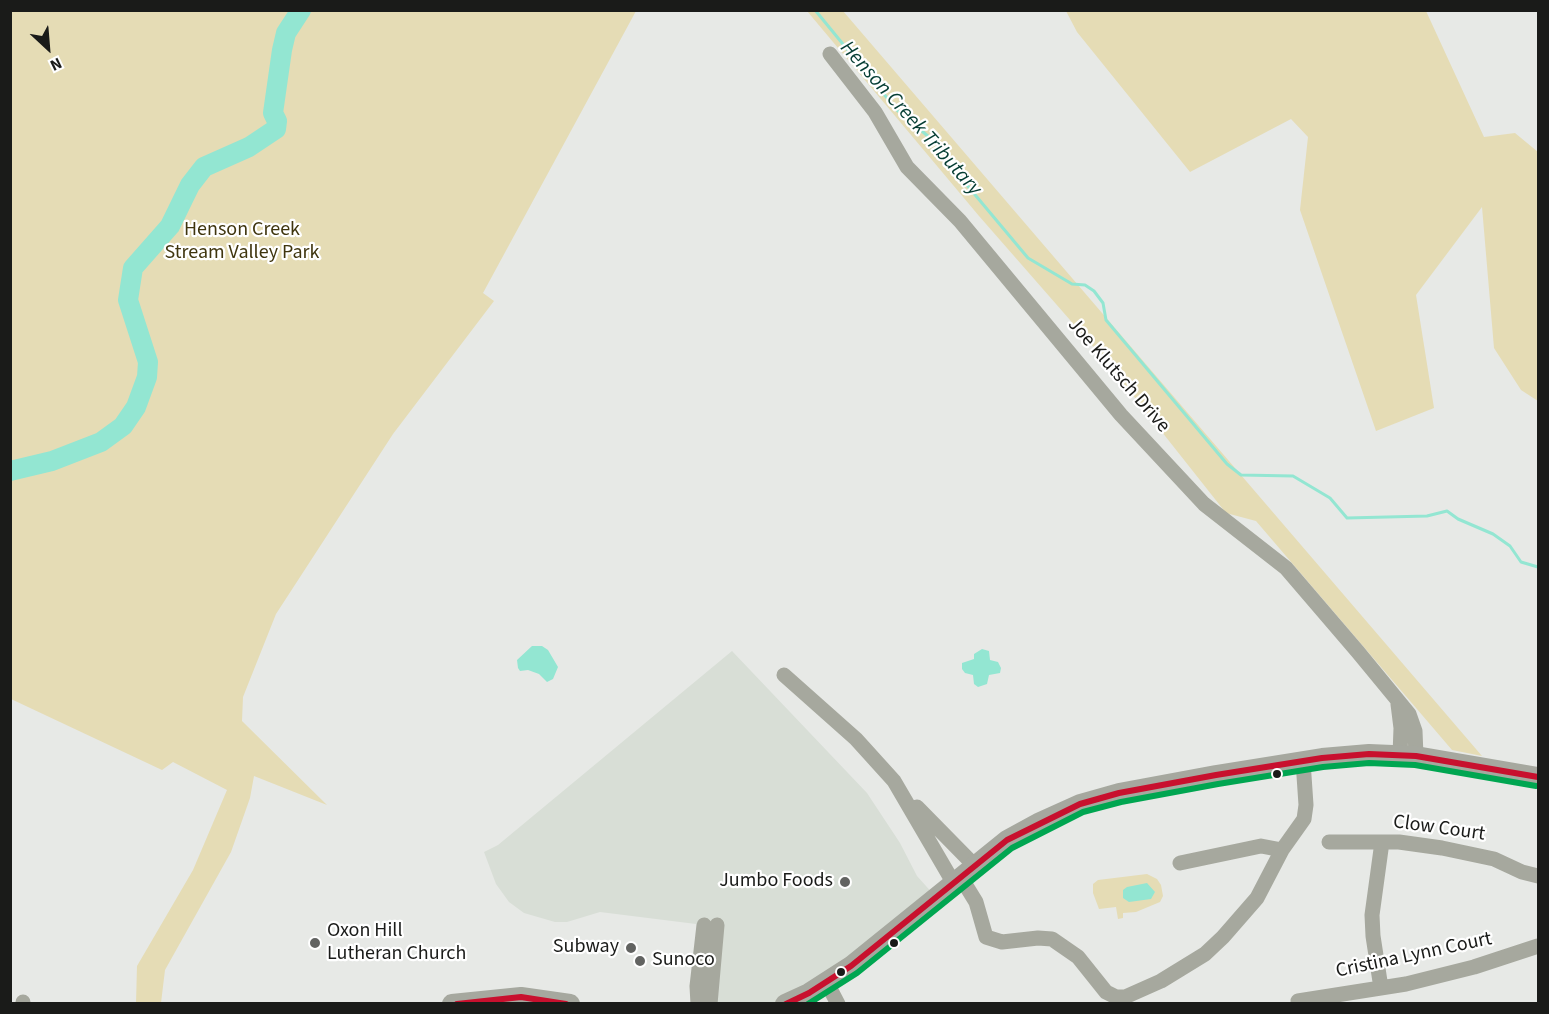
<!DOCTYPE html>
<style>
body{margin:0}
#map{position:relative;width:1549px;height:1014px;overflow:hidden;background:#e7e9e6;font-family:"Source Sans 3",sans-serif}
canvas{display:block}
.frame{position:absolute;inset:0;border:12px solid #1a1b19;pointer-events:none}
.north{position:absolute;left:18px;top:18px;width:60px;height:60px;-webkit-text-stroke:4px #fff;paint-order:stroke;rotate:154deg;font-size:16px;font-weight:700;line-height:24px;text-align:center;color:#1a1b19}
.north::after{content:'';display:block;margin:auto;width:21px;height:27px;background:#1a1b19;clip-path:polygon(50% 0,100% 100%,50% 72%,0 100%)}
</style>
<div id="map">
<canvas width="1549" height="1014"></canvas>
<div class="frame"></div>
<div class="north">N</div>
</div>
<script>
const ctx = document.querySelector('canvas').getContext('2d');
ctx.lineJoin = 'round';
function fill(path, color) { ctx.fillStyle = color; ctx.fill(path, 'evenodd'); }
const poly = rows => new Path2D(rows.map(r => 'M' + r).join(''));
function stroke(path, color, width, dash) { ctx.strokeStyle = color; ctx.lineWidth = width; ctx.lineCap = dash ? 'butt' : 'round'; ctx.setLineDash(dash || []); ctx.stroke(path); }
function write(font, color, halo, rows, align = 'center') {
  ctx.font = font + ' "Source Sans 3",sans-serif'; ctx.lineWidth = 4.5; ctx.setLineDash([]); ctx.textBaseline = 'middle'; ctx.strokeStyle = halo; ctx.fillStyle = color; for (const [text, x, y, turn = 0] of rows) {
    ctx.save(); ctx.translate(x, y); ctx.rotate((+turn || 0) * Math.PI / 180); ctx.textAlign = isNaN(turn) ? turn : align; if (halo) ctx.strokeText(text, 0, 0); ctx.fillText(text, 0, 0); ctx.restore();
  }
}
const built = poly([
 [732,651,867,793,900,843,917,876,935,896,785,1003,710,1003,704,925,600,912,567,922,555,922,524,913,509,902,496,884,484,852,498,845]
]);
const green = poly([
 [11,10,636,11,483,293,494,301,393,434,276,614,243,697,242,721,327,805,254,776,250,798,231,852,165,970,161,1003,136,1003,137,966,193,870,227,790,173,762,162,770,11,699],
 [807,11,843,11,1482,756,1452,750,1256,521,1226,513,1105,360,979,216],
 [1066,11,1426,11,1484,137,1515,133,1538,152,1538,401,1521,390,1494,348,1482,207,1416,295,1434,408,1376,431,1300,210,1308,137,1291,119,1190,172,1077,32],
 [1147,874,1157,879,1161,885,1163,896,1160,902,1136,912,1123,913,1123,918,1118,919,1116,907,1099,909,1093,893,1093,884,1098,880]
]);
const water = poly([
 [532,646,542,646,548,650,558,667,553,679,547,682,539,674,528,670,520,671,518,668,517,660],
 [982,649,989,651,990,660,998,662,1001,668,1000,673,989,675,987,684,978,687,974,684,973,675,965,673,962,669,962,663,974,659,974,654],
 [1147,883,1155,892,1151,899,1129,902,1123,898,1123,890,1127,887]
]);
const stream = poly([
 [815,10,897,110,942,148,966,184,1028,258,1072,284,1085,285,1094,291,1103,303,1106,320,1227,464,1241,475,1293,476,1330,498,1347,518,1427,516,1447,511,1458,519,1493,534,1510,546,1521,562,1538,567]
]);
const river = poly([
 [10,471,52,461,101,442,123,426,136,407,147,377,148,362,128,300,133,268,170,226,190,185,204,167,249,147,276,129,277,121,273,113,282,50,286,33,301,10]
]);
const minor = poly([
 [830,54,875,112,907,167,960,221,1121,415,1204,504,1286,568,1358,652,1409,714,1415,731,1416,756],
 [784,675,856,739,894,781,953,882],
 [1398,704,1401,728,1400,755],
 [917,807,974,865],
 [1329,842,1399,842,1442,848,1494,859,1522,872,1538,876],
 [1180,863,1261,846,1282,850],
 [960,876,976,902,986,937,1002,942,1038,938,1052,939,1078,957,1106,992,1116,997,1125,997,1161,981,1205,954,1223,937,1257,898,1282,850,1304,819,1306,805,1303,761],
 [827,983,838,1004],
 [1381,988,1373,936,1372,915,1382,842],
 [1298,1001,1406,984,1474,967,1538,946],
 [23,1004,23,1002],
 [698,1004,697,986,704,925],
 [710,1004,717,925]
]);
const major = poly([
 [452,1004,521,997,570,1004],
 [785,1004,809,993,851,966,1007,840,1040,822,1080,804,1119,793,1216,775,1322,758,1369,754,1416,756,1538,777]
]);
const bus1 = poly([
 [457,1004,521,997,566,1004],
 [786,1004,809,993,851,966,1007,840,1080,804,1119,793,1216,775,1322,758,1369,754,1416,756,1538,777]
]);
const bus2 = poly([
 [808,1004,857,973,1012,848,1083,812,1121,802,1218,784,1323,767,1369,763,1415,765,1536,786]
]);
const markers = [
 [1277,774,5,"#1a1b19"],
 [845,882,6,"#626361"],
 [315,943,6,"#626361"],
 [894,943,5,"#1a1b19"],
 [631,948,6,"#626361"],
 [640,961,6,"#626361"],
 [841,972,5,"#1a1b19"]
];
const parkNames = [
 ["Henson Creek",242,231],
 ["Stream Valley Park",242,254]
];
const streetNames = [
 ["Joe Klutsch Drive",1118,376,49],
 ["Clow Court",1439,829,8],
 ["Cristina Lynn Court",1414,956,-12]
];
const poiNames = [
 ["Jumbo Foods",833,882],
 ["Oxon Hill",327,932,"left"],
 ["Lutheran Church",327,955,"left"],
 ["Subway",619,948],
 ["Sunoco",652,961,"left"]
];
const waterNames = [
 ["Henson Creek Tributary",910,119,48]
];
fill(built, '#d8ded6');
fill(green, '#e5dcb5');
fill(water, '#93e6d2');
stroke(stream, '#93e6d2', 3);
stroke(river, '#93e6d2', 20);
stroke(minor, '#a6a89e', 15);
stroke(major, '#a6a89f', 20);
stroke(bus1, '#c8102e', 6);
stroke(bus2, '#00a651', 6);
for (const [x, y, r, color] of markers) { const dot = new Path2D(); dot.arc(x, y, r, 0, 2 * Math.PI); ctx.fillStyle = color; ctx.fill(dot); stroke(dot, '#fff', 2); }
write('20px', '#3f350e', '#fff', parkNames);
write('20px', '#1a1b19', '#fff', streetNames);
write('20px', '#1a1b19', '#fff', poiNames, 'right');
write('italic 21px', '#053d33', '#fff', waterNames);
</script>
